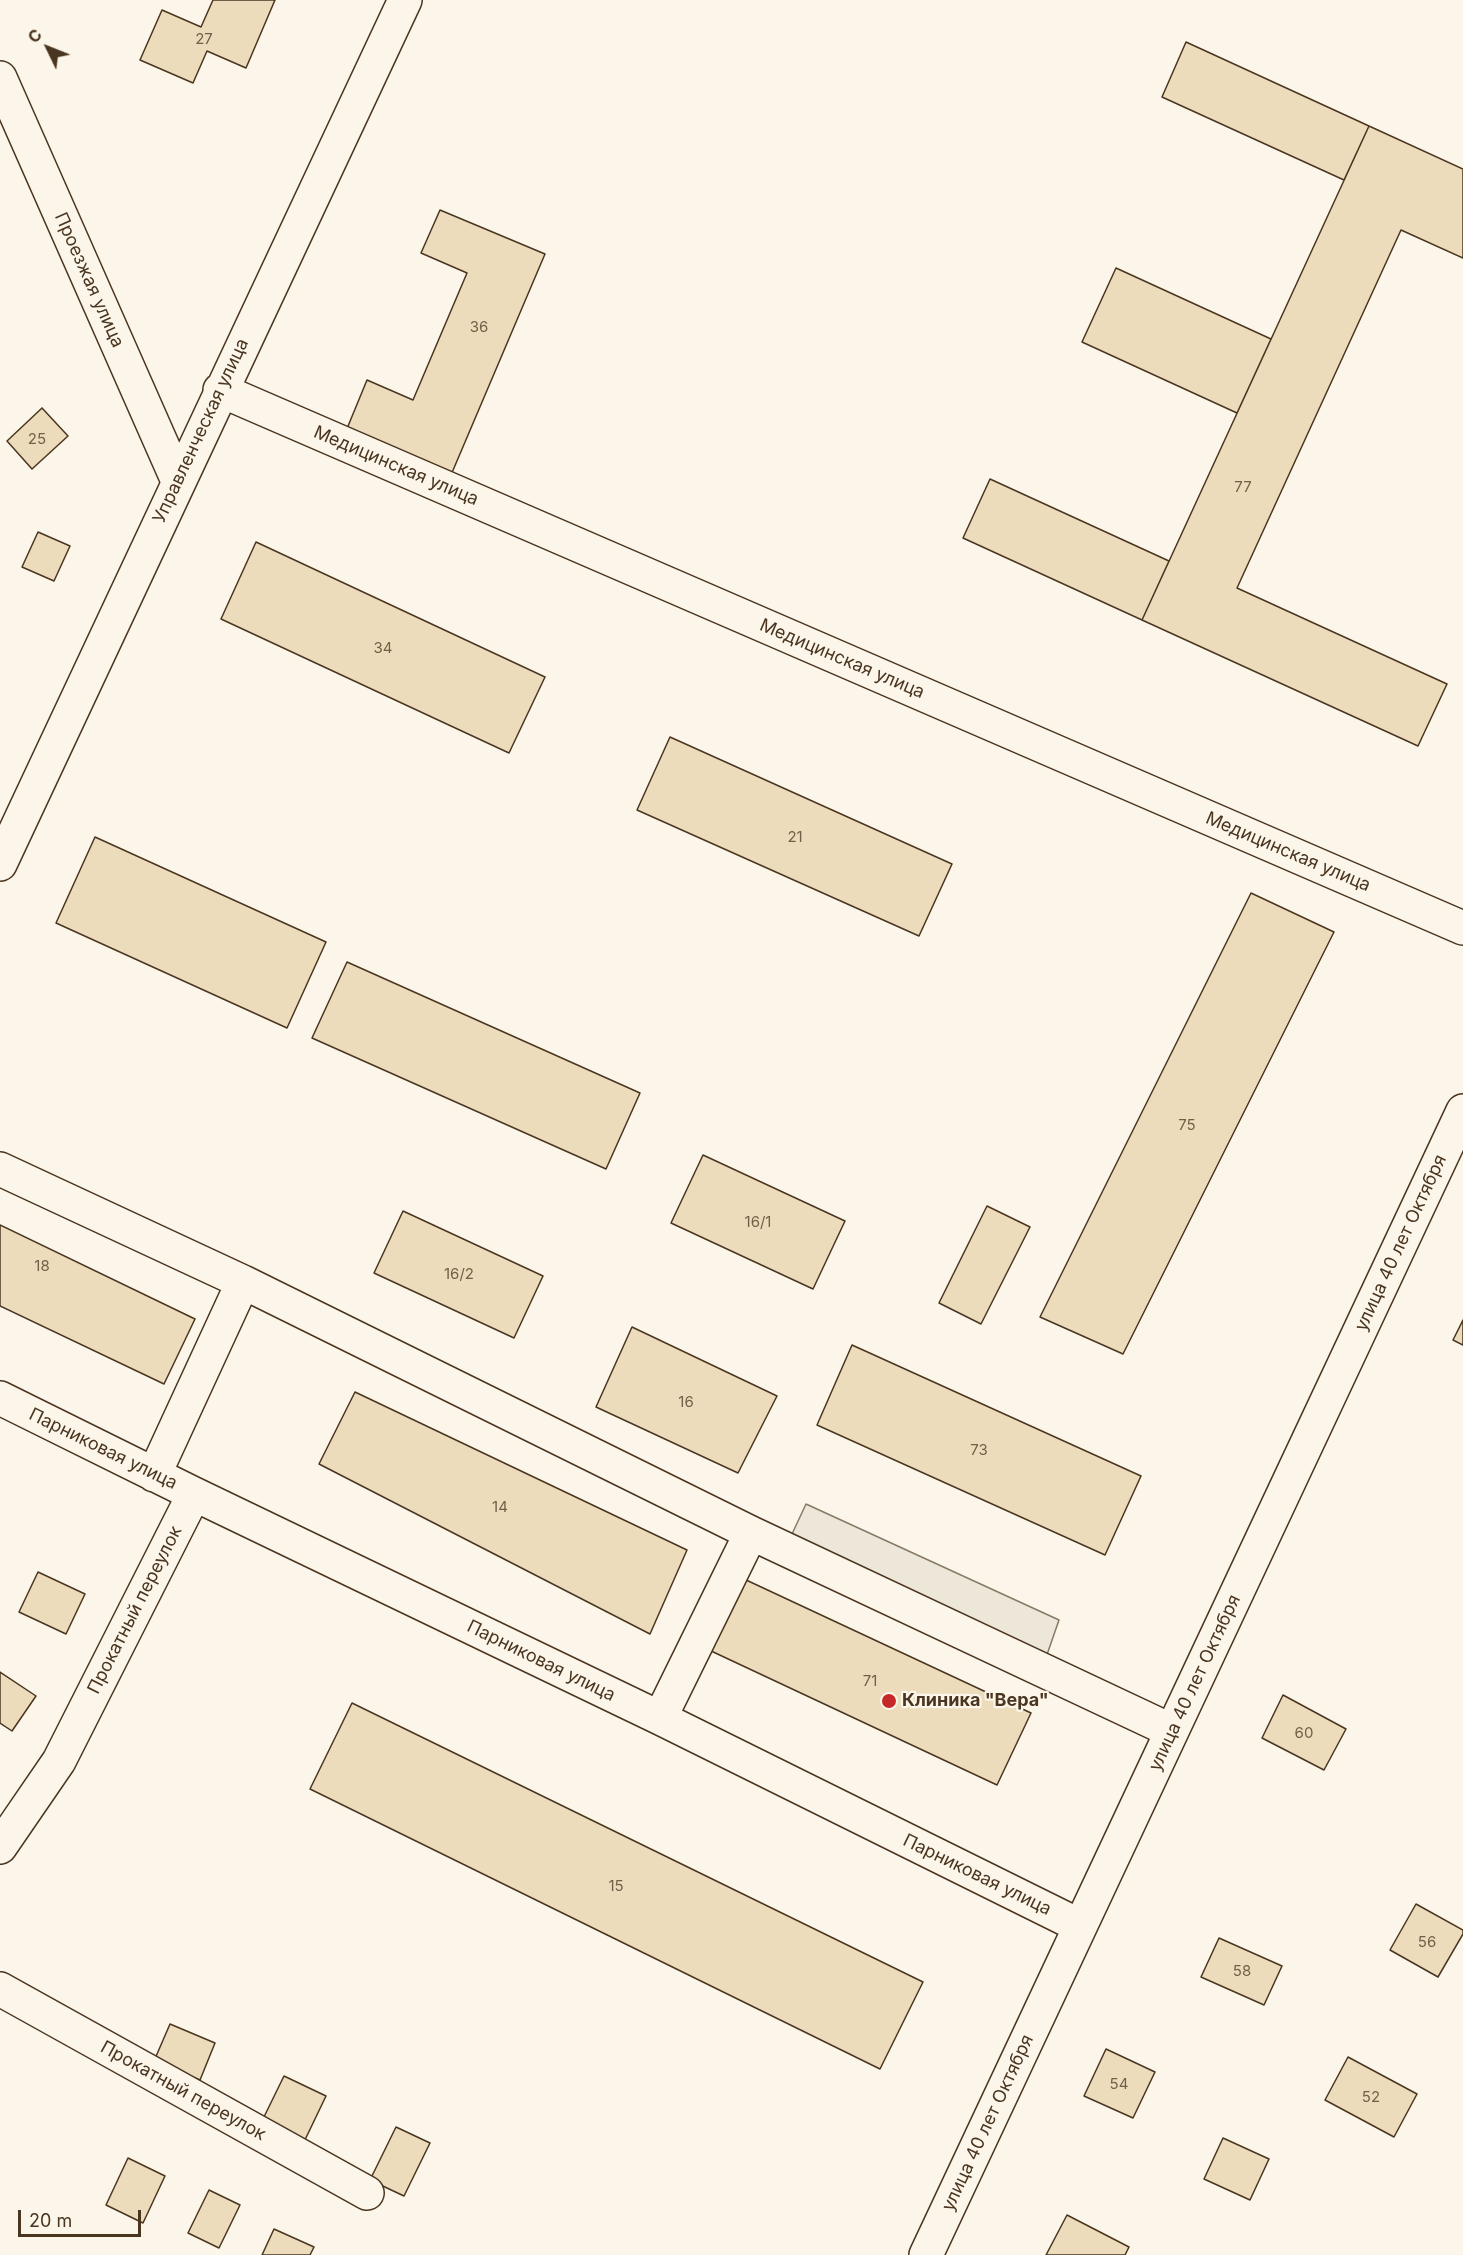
<!DOCTYPE html>
<meta charset="utf-8">
<style>
body{margin:0}
#map{position:relative;width:1463px;height:2255px;overflow:hidden;background:#fbf6e9;font-family:Inter,sans-serif}
canvas{display:block}
.north{position:absolute;left:18px;top:18px;width:60px;height:60px;-webkit-text-stroke:4px #fbf6e9;paint-order:stroke;rotate:313deg;font-size:16px;font-weight:700;line-height:24px;text-align:center;color:#4a3520}
.north::after{content:'';display:block;margin:auto;width:21px;height:27px;background:#4a3520;clip-path:polygon(50% 0,100% 100%,50% 72%,0 100%)}
.scale{position:absolute;left:18px;top:2210px;width:123px;height:27px;box-sizing:border-box;border:3px solid #4a3520;border-top:0;padding-left:8px;font-size:18px;line-height:21px;white-space:nowrap;color:#4a3520;-webkit-text-stroke:4px #fbf6e9;paint-order:stroke}
</style>
<div id="map">
<canvas width="1463" height="2255"></canvas>
<div class="north">С</div>
<div class="scale">20 m</div>
</div>
<script>
const ctx = document.querySelector('canvas').getContext('2d');
ctx.lineJoin = 'round';
function fill(path, color) { ctx.fillStyle = color; ctx.fill(path, 'evenodd'); }
const poly = rows => new Path2D(rows.map(r => 'M' + r).join(''));
function stroke(path, color, width, dash) { ctx.strokeStyle = color; ctx.lineWidth = width; ctx.lineCap = dash ? 'butt' : 'round'; ctx.setLineDash(dash || []); ctx.stroke(path); }
function write(font, color, halo, rows, align = 'center') {
  ctx.font = font + ' Inter,sans-serif'; ctx.lineWidth = 4.5; ctx.setLineDash([]); ctx.textBaseline = 'middle'; ctx.strokeStyle = halo; ctx.fillStyle = color; for (const [text, x, y, turn = 0] of rows) {
    ctx.save(); ctx.translate(x, y); ctx.rotate((+turn || 0) * Math.PI / 180); ctx.textAlign = isNaN(turn) ? turn : align; if (halo) ctx.strokeText(text, 0, 0); ctx.fillText(text, 0, 0); ctx.restore();
  }
}
const parking = poly([
 [806,1504,1059,1620,1042,1669,785,1549,806,1504]
]);
const building = poly([
 [213,0,275,0,246,68,207,51,193,83,140,60,162,10,201,27,213,0],
 [1186,42,1369,126,1344,180,1162,97,1186,42],
 [1369,126,1463,169,1463,258,1401,230,1237,588,1447,684,1418,746,1142,620,1369,126],
 [440,210,545,254,451,475,346,431,367,380,413,400,467,273,421,253,440,210],
 [1116,268,1271,339,1237,413,1082,342,1116,268],
 [42,408,68,436,32,469,7,441,42,408],
 [990,479,1169,561,1142,620,963,538,990,479],
 [38,532,70,546,54,581,22,567,38,532],
 [256,542,545,677,509,753,221,619,256,542],
 [670,737,952,864,919,936,637,810,670,737],
 [95,837,326,942,287,1028,56,923,95,837],
 [1251,893,1334,932,1123,1354,1040,1317,1251,893],
 [347,962,640,1093,606,1169,312,1038,347,962],
 [703,1155,845,1221,813,1289,671,1223,703,1155],
 [987,1206,1030,1227,981,1324,939,1303,987,1206],
 [403,1211,543,1276,514,1338,374,1273,403,1211],
 [0,1225,195,1319,164,1384,0,1306,0,1225],
 [1463,1320,1463,1345,1453,1340,1463,1320],
 [632,1327,777,1396,738,1473,596,1407,632,1327],
 [852,1345,1141,1476,1105,1555,817,1425,852,1345],
 [355,1392,687,1550,650,1634,319,1464,355,1392],
 [38,1572,85,1594,66,1634,19,1612,38,1572],
 [744,1579,1031,1713,997,1785,709,1650,744,1579],
 [0,1672,36,1696,12,1731,0,1723,0,1672],
 [1283,1695,1346,1729,1324,1770,1262,1738,1283,1695],
 [352,1703,923,1982,880,2069,310,1789,352,1703],
 [1416,1904,1463,1930,1463,1934,1438,1977,1390,1950,1416,1904],
 [1219,1938,1282,1966,1264,2005,1201,1977,1219,1938],
 [170,2024,215,2043,200,2080,154,2061,170,2024],
 [1106,2049,1155,2072,1133,2118,1084,2096,1106,2049],
 [1348,2057,1417,2094,1394,2137,1325,2100,1348,2057],
 [284,2076,326,2096,303,2144,261,2123,284,2076],
 [396,2127,430,2143,404,2196,370,2180,396,2127],
 [1223,2138,1269,2159,1250,2200,1204,2179,1223,2138],
 [128,2158,165,2176,143,2223,106,2205,128,2158],
 [209,2190,240,2205,219,2248,188,2233,209,2190],
 [1067,2215,1129,2247,1125,2255,1046,2255,1067,2215],
 [274,2229,314,2247,310,2255,262,2255,274,2229]
]);
const minor = poly([
 [0,78,178,481],
 [220,390,1463,928],
 [0,864,405,0],
 [0,1169,243,1282,751,1533,1172,1731],
 [0,1398,194,1494,660,1718,1080,1926],
 [154,1475,243,1282],
 [660,1718,751,1533],
 [0,1847,59,1761,194,1494],
 [0,1989,367,2193],
 [926,2255,1463,1111]
]);
const markers = [
 [889,1701,8,"#c62828"]
];
const numberNames = [
 ["27",204,39],
 ["36",479,327],
 ["25",37,439],
 ["77",1243,487],
 ["34",383,648],
 ["21",795,837],
 ["75",1187,1125],
 ["16/1",758,1222],
 ["18",42,1266],
 ["16/2",459,1274],
 ["16",686,1402],
 ["73",979,1450],
 ["14",500,1507],
 ["71",870,1681],
 ["60",1304,1733],
 ["15",616,1886],
 ["56",1427,1942],
 ["58",1242,1971],
 ["54",1119,2084],
 ["52",1371,2097]
];
const streetNames = [
 ["Проезжая улица",89,280,66],
 ["Управленческая улица",201,431,-65],
 ["Медицинская улица",396,466,23],
 ["Медицинская улица",842,659,23],
 ["Медицинская улица",1288,852,23],
 ["улица 40 лет Октября",1401,1243,-65],
 ["Парниковая улица",103,1449,26],
 ["Прокатный переулок",135,1610,-63],
 ["Парниковая улица",541,1661,26],
 ["улица 40 лет Октября",1195,1683,-65],
 ["Парниковая улица",977,1875,26],
 ["Прокатный переулок",183,2091,29],
 ["улица 40 лет Октября",988,2123,-65]
];
const poiNames = [
 ["Клиника \"Вера\"",902,1701]
];
fill(parking, '#ede7d9');
stroke(parking, '#887966', 1.5);
fill(building, '#ecdcbc');
stroke(building, '#4a3520', 1.5);
stroke(minor, '#4a3520', 36);
stroke(minor, '#fbf6e9', 33);
for (const [x, y, r, color] of markers) { const dot = new Path2D(); dot.arc(x, y, r, 0, 2 * Math.PI); ctx.fillStyle = color; ctx.fill(dot); stroke(dot, '#fbf6e9', 2); }
write('15px', '#725f47', null, numberNames);
write('18px', '#4a3520', '#fbf6e9', streetNames);
write('bold 18px', '#4a3520', '#fbf6e9', poiNames, 'left');
</script>
